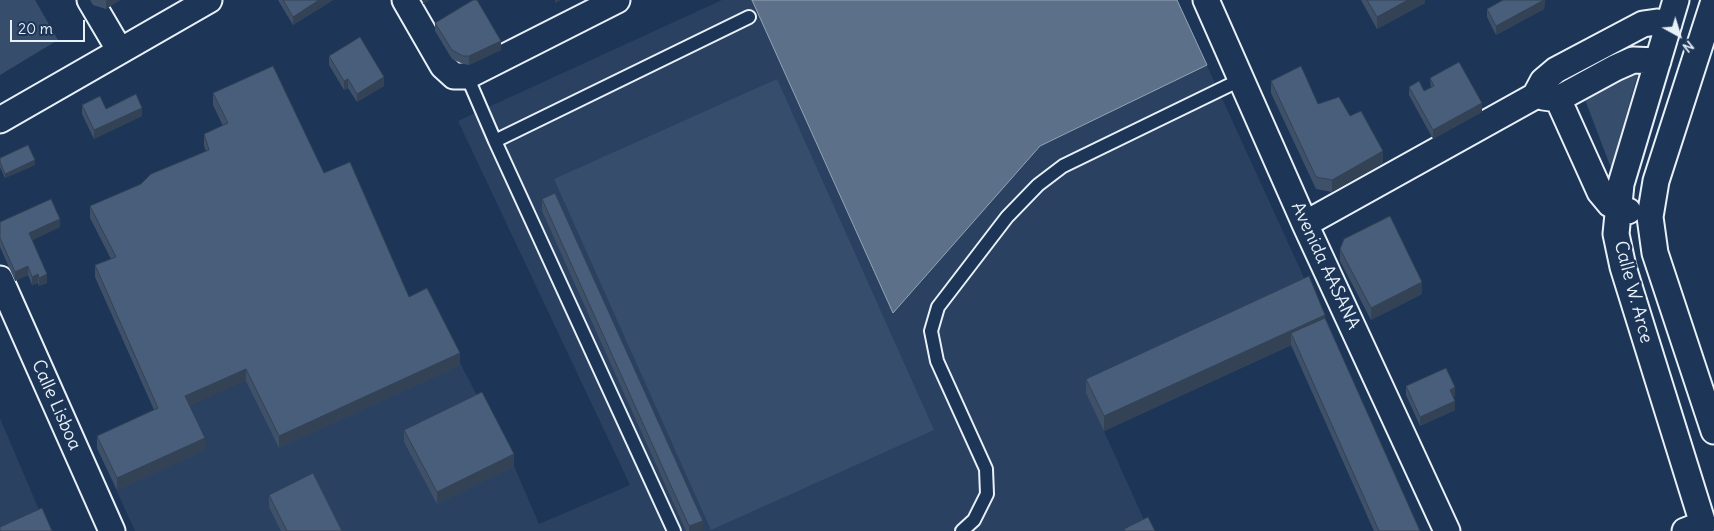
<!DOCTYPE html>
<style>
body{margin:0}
#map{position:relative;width:1714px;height:531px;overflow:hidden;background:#1d3557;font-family:Delius,sans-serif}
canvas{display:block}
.north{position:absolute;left:1654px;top:10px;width:50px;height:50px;-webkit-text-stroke:4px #1d3557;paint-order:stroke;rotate:141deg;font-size:14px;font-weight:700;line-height:20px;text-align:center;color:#e8f1f8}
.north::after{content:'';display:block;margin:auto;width:18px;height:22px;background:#e8f1f8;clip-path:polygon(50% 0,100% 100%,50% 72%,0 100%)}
.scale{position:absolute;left:10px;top:20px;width:75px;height:22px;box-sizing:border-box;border:2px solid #e8f1f8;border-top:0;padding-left:6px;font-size:15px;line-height:18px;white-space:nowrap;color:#e8f1f8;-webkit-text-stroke:4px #1d3557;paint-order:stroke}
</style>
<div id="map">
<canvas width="1714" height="531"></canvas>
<div class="north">N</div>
<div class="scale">20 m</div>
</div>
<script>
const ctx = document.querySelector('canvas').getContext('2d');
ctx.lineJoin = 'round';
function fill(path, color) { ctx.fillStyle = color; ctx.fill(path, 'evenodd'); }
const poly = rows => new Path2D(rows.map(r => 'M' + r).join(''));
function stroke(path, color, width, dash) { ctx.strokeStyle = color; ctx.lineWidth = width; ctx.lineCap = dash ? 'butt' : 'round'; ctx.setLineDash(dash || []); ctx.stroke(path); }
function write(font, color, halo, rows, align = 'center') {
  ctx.font = font + ' Delius,sans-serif'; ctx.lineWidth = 5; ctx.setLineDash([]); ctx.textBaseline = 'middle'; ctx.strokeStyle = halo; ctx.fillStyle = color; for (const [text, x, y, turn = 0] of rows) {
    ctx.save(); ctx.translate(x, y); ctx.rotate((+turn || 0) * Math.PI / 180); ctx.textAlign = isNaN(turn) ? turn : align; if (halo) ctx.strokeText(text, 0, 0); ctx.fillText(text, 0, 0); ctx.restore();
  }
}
const built = poly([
 [722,0,1177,0,1301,271,1325,330,1104,431,1149,531,135,531,97,448,427,300,514,466,539,524,630,485,458,121],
 [0,418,48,531,0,531]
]);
const green = poly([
 [0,0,35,0,58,40,0,75],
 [1640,66,1611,168,1584,97],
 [777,79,934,430,711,530,554,179]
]);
const water = poly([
 [752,0,1177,0,1207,65,1040,146,893,313,752,0]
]);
const lane = poly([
 [467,76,495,141,674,531],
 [495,141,749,17],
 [962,531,974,520,987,494,986,469,937,361,931,331,938,307,1007,217,1038,185,1063,166,1242,79]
]);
const street = poly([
 [90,0,120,51],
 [405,0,443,66,454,76,467,76,617,0],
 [1206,0,1305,224,1447,531],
 [1676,0,1621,184,1616,234,1623,267,1703,524,1685,531],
 [1714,1,1656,181,1650,217,1655,253,1714,431],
 [1543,97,1558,99,1615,68,1633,60,1658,61],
 [1558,99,1600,192,1610,204,1618,209,1628,211],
 [0,120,209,0],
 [1305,224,1535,96,1543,81,1556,70,1643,24,1657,22,1669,24],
 [0,279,112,531]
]);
const wall = poly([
 [90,0,120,0,106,9,93,5],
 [278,0,333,0,293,25],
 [1361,0,1425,0,1425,3,1377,29],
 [1545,0,1544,9,1496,35,1487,17,1487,9],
 [435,23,501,50,469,65,463,64,452,59,435,31],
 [329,56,384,86,357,102,348,88,344,90,329,65],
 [1430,78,1482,112,1433,139,1409,95,1409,87,1424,91,1431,88],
 [1271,81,1318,104,1350,116,1383,163,1332,192,1316,189,1271,93],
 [213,93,324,173,409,297,460,365,279,448,246,381,190,406,205,450,117,490,97,448,97,436,154,410,95,277,95,265,111,259,90,218,90,206,141,184,206,151,204,146,204,134,223,126,213,105],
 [82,105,106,109,142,116,94,139,82,114],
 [0,158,35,165,5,178,0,167],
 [542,199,703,531,686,531,542,211],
 [0,222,60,227,32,240,47,283,39,286,38,283,32,285,28,275,15,281,0,247],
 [1340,249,1422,294,1371,320,1340,261],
 [1325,318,1420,531,1374,531,1291,345,1104,431,1086,393,1086,379],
 [1406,386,1455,396,1453,397,1455,410,1420,426,1406,395],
 [404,430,514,466,437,504,404,442],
 [269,495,342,531,281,531,269,507]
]);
const shadedWall = poly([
 [106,0,120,0,106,9],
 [319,0,333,0,293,25,293,17],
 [423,0,430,0,423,4],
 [555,0,561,0,555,3],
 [1408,0,1425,0,1425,3,1377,29,1377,17],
 [1544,0,1545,0,1545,3,1544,9,1496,35,1496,26],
 [501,41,501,50,469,65,469,56],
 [384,77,384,86,357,102,357,94],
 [348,79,348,88,344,90,344,81],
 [1482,103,1482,112,1433,139,1433,130],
 [142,108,142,116,94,139,94,130],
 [1383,151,1383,163,1332,192,1332,180],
 [35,160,35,165,5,178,5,174],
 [60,219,60,227,29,242,29,233],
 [28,266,28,275,15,281,15,272],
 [38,274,38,283,32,285,32,277],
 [47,274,47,283,39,286,39,278],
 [1422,282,1422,294,1371,320,1371,308],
 [1325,315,1325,330,1291,333,1291,345,1104,431,1104,416],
 [460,353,460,365,279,448,279,436],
 [246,369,246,381,185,408,185,396],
 [1455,387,1455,396,1450,398,1450,390],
 [1455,401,1455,410,1420,426,1420,417],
 [205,438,205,450,117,490,117,478],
 [514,454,514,466,437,504,437,492],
 [703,521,703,531,689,531,689,526]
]);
const building = poly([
 [283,0,319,0,293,17,283,0],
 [473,0,477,0,501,41,469,56,463,56,452,50,435,23,473,0],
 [1367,0,1408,0,1377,17,1367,0],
 [1503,0,1544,0,1496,26,1487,9,1503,0],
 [360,37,384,77,357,94,348,79,344,81,329,56,360,37],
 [1459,62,1482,103,1433,130,1409,87,1419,81,1424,91,1434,86,1430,78,1459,62],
 [273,66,324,173,350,162,409,297,427,288,460,353,279,436,246,369,185,396,205,438,117,478,97,436,158,408,95,265,116,257,90,206,141,184,151,174,209,150,204,134,228,123,213,93,273,66],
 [1301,66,1318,104,1339,97,1350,116,1361,111,1383,151,1332,180,1316,177,1271,81,1301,66],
 [136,94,142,108,94,130,82,105,100,96,106,109,136,94],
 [28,145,35,160,5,174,0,162,0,158,28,145],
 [555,193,703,521,689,526,542,199,555,193],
 [51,199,60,219,29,233,47,274,39,278,38,274,32,277,28,266,15,272,0,238,0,222,51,199],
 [1390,216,1422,282,1371,308,1340,249,1344,239,1390,216],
 [1309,276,1325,315,1104,416,1086,379,1309,276],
 [1325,318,1420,531,1379,531,1291,333,1325,318],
 [1446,368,1455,387,1450,390,1455,401,1420,417,1406,386,1446,368],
 [482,392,514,454,437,492,404,430,482,392],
 [313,473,342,531,287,531,269,495,313,473],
 [42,508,52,531,0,531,0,527,42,508],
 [1148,517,1155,531,1125,531,1124,529,1148,517]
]);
const streetNames = [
 ["Avenida AASANA",1325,266,65],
 ["Calle W. Arce",1633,292,75],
 ["Calle Lisboa",56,405,66]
];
fill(built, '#2a4162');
fill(green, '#374d6c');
fill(water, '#5d7089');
stroke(water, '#95a4b5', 1);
stroke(lane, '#e8f1f8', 16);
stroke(street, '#e8f1f8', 29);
stroke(lane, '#1d3557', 12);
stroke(street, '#1d3557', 25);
fill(wall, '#3f5169');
fill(shadedWall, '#334255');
fill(building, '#495e7a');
stroke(building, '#334255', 1);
write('18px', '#e8f1f8', '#1d3557', streetNames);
</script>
